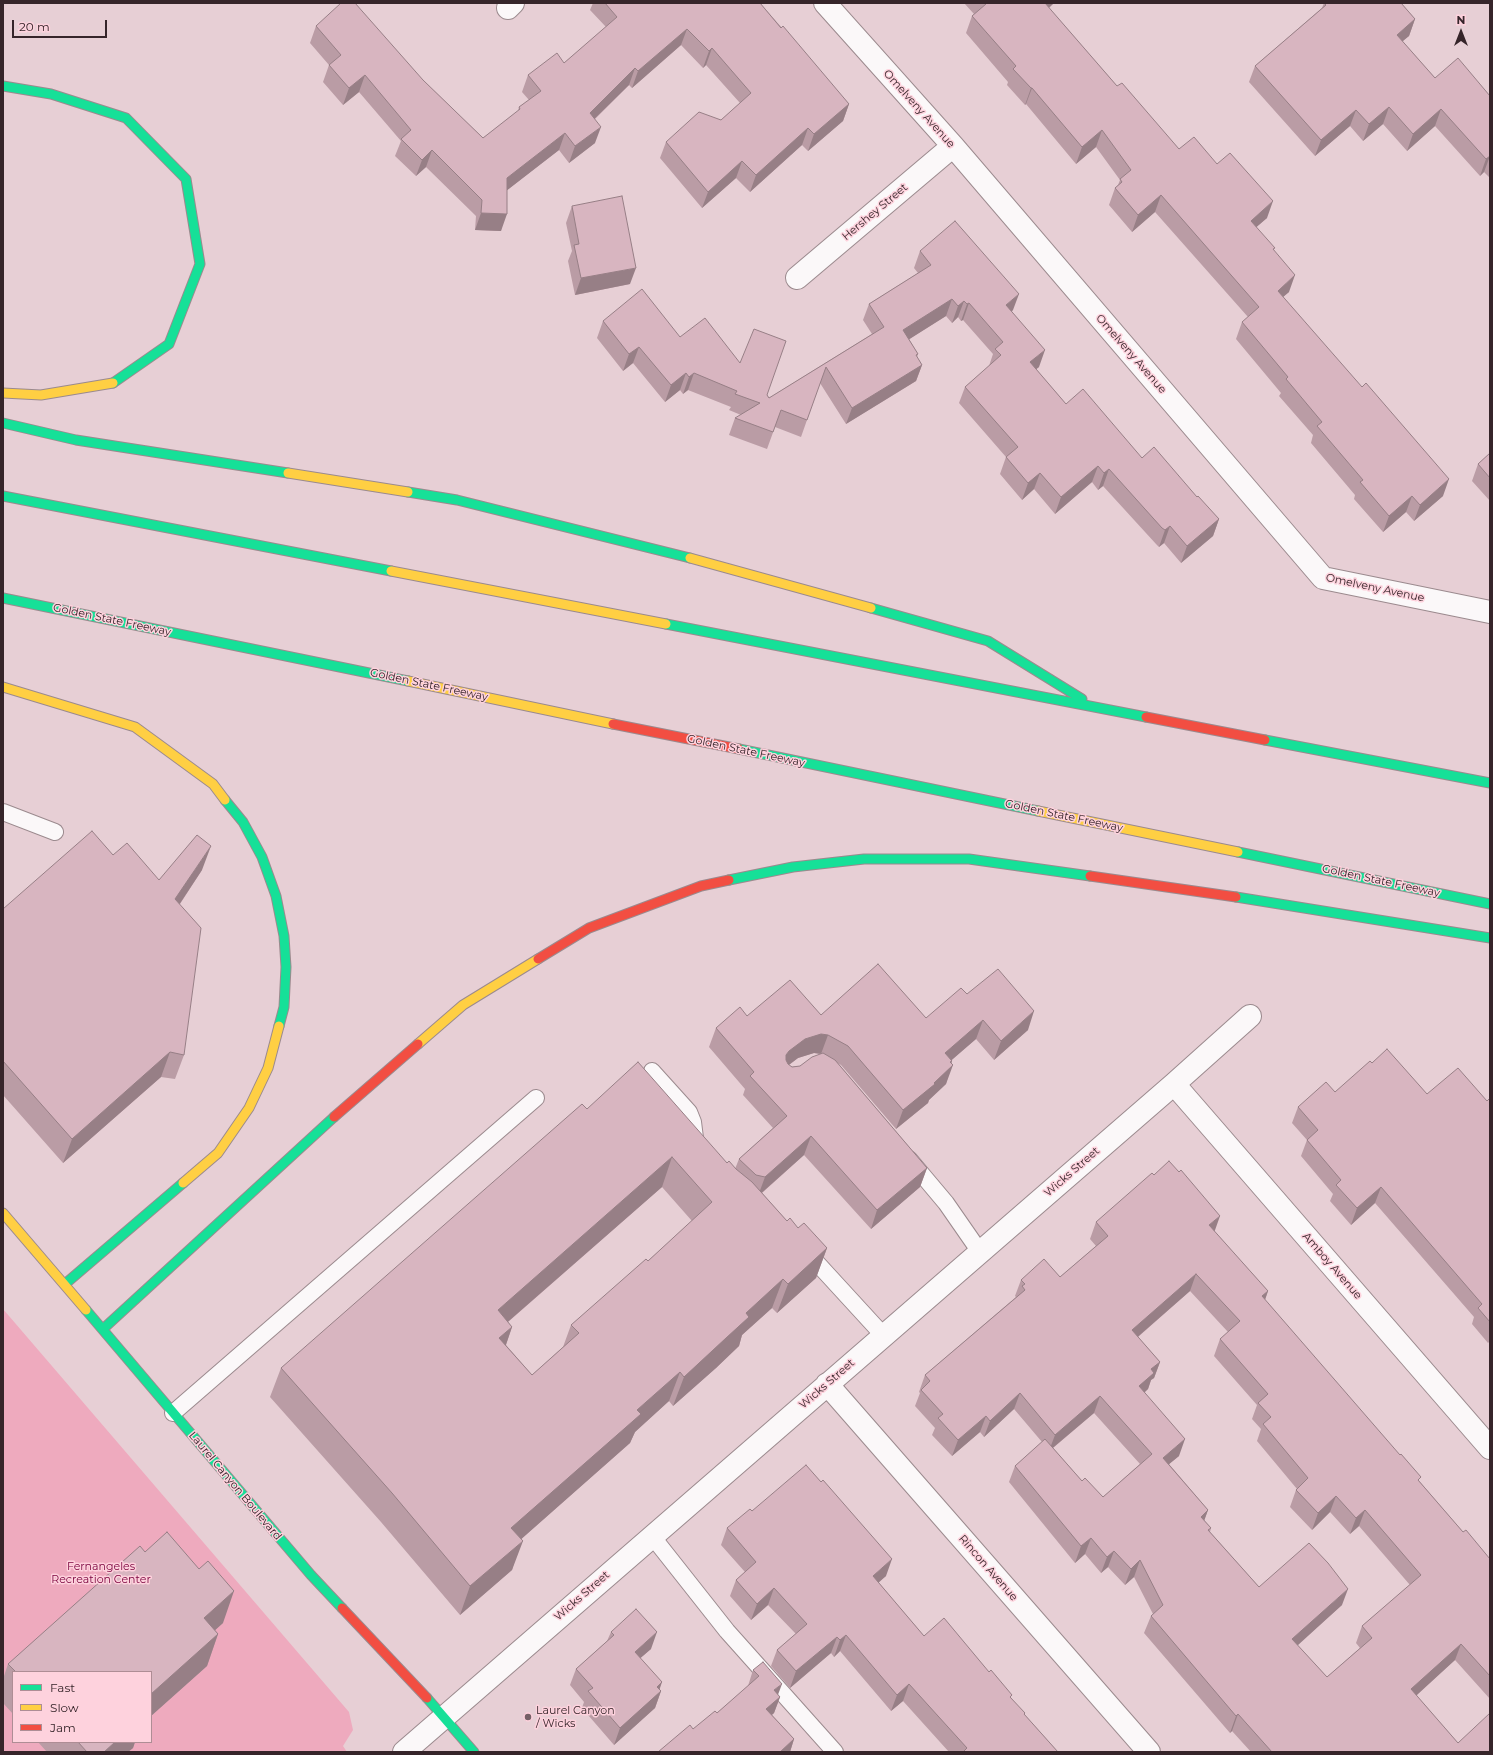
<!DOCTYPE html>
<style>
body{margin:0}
#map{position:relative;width:1493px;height:1755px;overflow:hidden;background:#e7cfd5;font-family:Montserrat,sans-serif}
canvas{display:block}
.frame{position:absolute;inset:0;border:4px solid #36252a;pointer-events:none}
.legend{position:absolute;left:12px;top:1671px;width:140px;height:72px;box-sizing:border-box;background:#fed2dd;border:1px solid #ae8d95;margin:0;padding:5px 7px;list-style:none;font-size:12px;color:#36252a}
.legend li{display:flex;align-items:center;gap:8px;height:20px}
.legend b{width:20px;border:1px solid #ae8d95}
.north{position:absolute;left:1441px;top:12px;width:40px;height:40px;-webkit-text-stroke:3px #fed2dd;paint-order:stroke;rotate:0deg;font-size:11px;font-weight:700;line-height:16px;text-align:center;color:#36252a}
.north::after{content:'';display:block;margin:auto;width:14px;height:18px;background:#36252a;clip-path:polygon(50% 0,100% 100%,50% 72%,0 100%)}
.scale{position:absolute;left:12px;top:20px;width:95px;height:18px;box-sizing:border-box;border:2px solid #36252a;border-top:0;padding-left:5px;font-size:12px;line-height:14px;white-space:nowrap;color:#36252a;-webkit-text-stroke:3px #fed2dd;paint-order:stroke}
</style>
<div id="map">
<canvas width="1493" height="1755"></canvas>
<div class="frame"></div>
<ul class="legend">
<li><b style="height:5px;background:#16e098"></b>Fast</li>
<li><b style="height:5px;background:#ffcf43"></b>Slow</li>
<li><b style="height:5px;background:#f24e42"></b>Jam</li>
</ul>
<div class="north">N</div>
<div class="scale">20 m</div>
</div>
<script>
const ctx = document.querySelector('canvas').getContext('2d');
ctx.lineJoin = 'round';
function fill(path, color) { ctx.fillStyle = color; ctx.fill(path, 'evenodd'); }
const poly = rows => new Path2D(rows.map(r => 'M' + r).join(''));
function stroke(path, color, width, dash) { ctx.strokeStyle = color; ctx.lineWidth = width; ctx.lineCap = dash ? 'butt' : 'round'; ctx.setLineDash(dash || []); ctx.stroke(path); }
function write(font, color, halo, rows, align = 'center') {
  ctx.font = font + ' Montserrat,sans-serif'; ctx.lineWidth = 3; ctx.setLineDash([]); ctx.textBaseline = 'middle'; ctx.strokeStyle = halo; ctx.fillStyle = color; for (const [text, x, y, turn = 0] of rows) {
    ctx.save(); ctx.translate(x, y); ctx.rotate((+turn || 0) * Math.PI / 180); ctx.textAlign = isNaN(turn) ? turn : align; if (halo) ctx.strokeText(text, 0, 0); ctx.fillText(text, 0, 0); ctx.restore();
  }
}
const green = poly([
 [3,1309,349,1712,353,1730,343,1746,347,1752,3,1752],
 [13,1672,151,1672,151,1742,13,1742]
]);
const lane = poly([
 [3,812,55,832],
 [652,1071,689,1112,693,1122,696,1146],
 [909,1159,946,1203,980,1252],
 [806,1251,883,1335],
 [173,1413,536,1098],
 [652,1536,727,1631,835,1752]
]);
const street = poly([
 [825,3,953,146,1323,578,1490,612],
 [508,8,513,3],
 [797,278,953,146],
 [1174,1084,1490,1448],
 [827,1384,1149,1752],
 [404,1752,1174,1084,1250,1016]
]);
const fast = poly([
 [3,86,51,94,126,118,186,179,200,264,169,344,113,383],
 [3,423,76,440,288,473],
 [408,492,457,500,690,558],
 [3,496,391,571],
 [3,598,408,681],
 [871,608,988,641,1082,699],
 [666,624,1146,717],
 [1265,740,1490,783],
 [739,749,1038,811],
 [225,800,243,822,262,857,276,896,284,936,286,967,284,1007,279,1026],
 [1238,852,1490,904],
 [729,880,793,867,864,859,969,859,1090,876],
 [1236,897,1490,938],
 [65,1284,183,1183],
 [86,1310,311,1575,342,1608],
 [103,1329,334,1117],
 [427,1698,474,1752]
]);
const slow = poly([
 [3,393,41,395,113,383],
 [288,473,408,492],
 [690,558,871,608],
 [391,571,666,624],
 [408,681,613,724],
 [3,687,135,727,213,784,225,800],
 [1038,811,1238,852],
 [418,1044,463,1005,538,959],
 [183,1183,218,1153,249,1108,268,1068,279,1026],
 [3,1213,86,1310]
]);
const jam = poly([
 [1146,717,1265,740],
 [613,724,739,749],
 [1090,876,1236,897],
 [538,959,589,928,701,886,729,880],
 [334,1117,418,1044],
 [342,1608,427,1698]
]);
const wall = poly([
 [593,3,760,3,849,104,843,121,808,151,802,145,750,192,736,178,702,208,660,158,666,142,721,120,740,103,706,65,703,68,681,45,632,88,629,85,595,119,595,143,569,163,559,150,507,190,501,231,475,230,476,216,426,167,416,176,395,156,401,141,359,92,343,105,323,82,329,65,310,43,316,26,423,80,483,138,518,111,519,107,529,100,522,92,528,75,564,63,606,27,590,10],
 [964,3,1054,3,1049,8,1117,86,1179,149,1217,164,1267,218,1256,227,1274,250,1289,292,1283,297,1443,496,1414,521,1406,512,1383,532,1354,499,1355,495,1311,443,1313,435,1279,396,1281,393,1236,339,1242,322,1248,317,1155,212,1132,232,1109,205,1115,188,1118,185,1120,180,1096,147,1076,164,1026,104,1025,105,1007,85,1008,82,966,33,972,16,974,14],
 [1324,3,1401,3,1415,19,1409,36,1402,41,1435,78,1481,86,1490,96,1490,178,1484,172,1480,176,1435,126,1407,151,1383,124,1363,141,1350,126,1315,156,1249,82,1255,66,1322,8],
 [572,206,630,284,575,295,568,261,572,251,566,223],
 [920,251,1013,310,1011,312,1039,367,1036,369,1066,404,1197,497,1219,519,1213,536,1181,563,1164,543,1159,547,1156,544,1103,486,1098,490,1092,482,1055,514,1034,489,1022,500,1000,474,1006,457,959,403,965,387,989,366,993,354,963,320,961,321,958,317,952,323,946,316,909,339,918,354,917,357,922,365,916,381,846,424,820,383,801,437,775,427,767,449,729,435,735,418,741,415,729,410,731,407,688,390,683,394,680,390,665,402,633,363,623,371,597,338,603,321,680,337,767,395,769,398,872,334,863,320,869,304,918,273,914,268],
 [1490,453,1490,501,1472,481,1478,464],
 [113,855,159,880,202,870,180,904,184,1055,175,1079,161,1077,63,1163,3,1095,3,909],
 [967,994,1028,1030,994,1060,976,1039,951,1060,952,1061,946,1084,929,1100,928,1103,896,1129,841,1065,838,1063,927,1168,920,1187,871,1229,804,1155,762,1193,787,1221,798,1228,827,1248,816,1278,777,1313,772,1308,742,1335,739,1346,716,1368,673,1406,669,1401,635,1432,630,1443,521,1539,512,1570,460,1615,381,1522,270,1397,281,1368,587,1109,727,1163,735,1169,739,1159,773,1128,743,1095,745,1089,709,1047,716,1028,747,1016,821,1015,926,1018],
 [814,1053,822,1054,800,1066,792,1067,789,1065,798,1058],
 [662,1187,692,1221,648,1261,571,1325,563,1347,532,1375,506,1345,512,1327,508,1322],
 [1372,1063,1427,1094,1487,1101,1490,1098,1490,1341,1488,1343,1472,1324,1474,1317,1375,1203,1351,1225,1330,1201,1333,1194,1301,1156,1307,1140,1292,1123,1298,1107,1335,1092],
 [1096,1222,1214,1231,1268,1291,1265,1300,1420,1482,1463,1532,1490,1559,1490,1699,1455,1660,1416,1695,1458,1743,1490,1752,1251,1752,1232,1731,1230,1733,1144,1633,1151,1616,1153,1614,1134,1577,1125,1585,1108,1567,1101,1573,1085,1554,1075,1563,1009,1482,1015,1466,1042,1442,1014,1409,984,1437,980,1432,952,1456,932,1435,935,1428,915,1406,920,1393,919,1392,925,1375,1016,1297,1015,1296,1021,1280,1060,1277,1096,1246,1090,1239],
 [1190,1291,1228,1332,1220,1339,1214,1356,1257,1405,1252,1419,1261,1429,1257,1441,1297,1489,1296,1490,1290,1507,1312,1530,1330,1512,1350,1534,1359,1526,1410,1585,1362,1626,1356,1643,1360,1648,1327,1677,1297,1645,1342,1605,1259,1587,1210,1532,1211,1528,1204,1520,1208,1510,1169,1464,1179,1456,1144,1393,1148,1389,1151,1380,1154,1378,1160,1362,1138,1337],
 [1094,1413,1140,1464,1103,1497,1082,1481,1053,1448],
 [752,1511,886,1576,878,1582,924,1636,1011,1698,1024,1714,1058,1752,949,1752,903,1701,891,1711,840,1651,834,1657,831,1653,790,1688,771,1666,777,1650,796,1634,768,1605,751,1620,730,1596,736,1580,745,1572,721,1545,727,1528],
 [145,1552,223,1623,215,1630,218,1634,207,1666,151,1716,151,1672,13,1672,13,1714,3,1703,3,1679,8,1664],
 [611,1632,651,1649,640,1658,661,1691,655,1708,614,1745,582,1708,584,1702,570,1685,576,1669,607,1641],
 [753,1670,780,1697,774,1713,772,1715,794,1739,790,1752,658,1752,717,1713,748,1686],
 [38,1742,135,1742,133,1748,128,1752,47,1752]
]);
const shadedWall = poly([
 [1042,3,1054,3,1037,18],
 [1415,19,1409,36,1391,51,1397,35],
 [687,29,681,45,632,88,638,71],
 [712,48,706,65,703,68,709,51],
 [635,68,629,85,584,129,590,113],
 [365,75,359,92,343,105,349,88],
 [1031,88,1032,88,1026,104,1025,105],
 [849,104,843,121,808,151,814,134],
 [1389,107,1383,124,1363,141,1369,124],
 [1441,109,1435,126,1407,151,1413,134],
 [1356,110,1350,126,1315,156,1321,140],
 [601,127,595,143,569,163,575,146],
 [808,128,802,145,750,192,756,175],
 [1102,130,1096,147,1076,164,1082,147],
 [565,133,559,150,501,195,507,178],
 [432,150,426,167,416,176,422,160],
 [1490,156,1484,172,1480,176,1486,159],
 [742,161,736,178,702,208,708,192],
 [1161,195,1155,212,1132,232,1138,215],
 [1273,201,1267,218,1245,237,1251,221],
 [481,213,507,214,501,231,475,230],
 [636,268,630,284,575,295,581,278],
 [1295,275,1289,292,1271,307,1278,291],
 [1019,294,1013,310,1000,322,1006,305],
 [952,299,946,316,897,347,903,330],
 [964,301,958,317,952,323,958,306],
 [969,303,963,320,961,321,967,304],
 [639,347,633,363,623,371,629,354],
 [1045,350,1039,367,1024,379,1030,362],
 [922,365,916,381,846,424,852,408],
 [686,373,680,390,665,402,671,385],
 [694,373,688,390,683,394,689,377],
 [1098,466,1092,482,1055,514,1061,497],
 [1109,469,1103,486,1098,490,1104,473],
 [1040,473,1034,489,1022,500,1028,483],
 [1449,479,1443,496,1414,521,1420,505],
 [1412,496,1406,512,1383,532,1389,516],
 [1219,519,1213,536,1181,563,1187,546],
 [1170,526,1164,543,1159,547,1165,530],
 [211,846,202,870,167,923,175,899],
 [1034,1011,1028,1030,994,1060,1001,1041],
 [983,1020,976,1039,938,1072,945,1053],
 [821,1034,828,1035,821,1054,814,1053,798,1058,782,1070,786,1055,789,1051,805,1039],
 [170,1052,161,1077,63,1163,72,1139],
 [952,1061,949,1069,953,1065,946,1084,929,1100,928,1103,896,1129,903,1110,934,1083],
 [811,1136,804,1155,758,1196,765,1177],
 [672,1157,662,1187,487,1340,498,1310],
 [927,1168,920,1187,871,1229,877,1210],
 [1381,1187,1375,1203,1351,1225,1357,1208],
 [1220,1216,1214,1233,1209,1225],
 [827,1248,816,1278,777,1313,788,1284],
 [1196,1274,1190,1291,1126,1347,1132,1330],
 [783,1279,772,1308,742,1335,739,1346,716,1368,673,1406,684,1377,746,1313],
 [1268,1291,1262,1308,1262,1296],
 [512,1327,502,1356,499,1338],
 [1160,1362,1154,1378,1151,1380,1148,1389,1133,1403,1139,1386,1151,1369],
 [680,1372,669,1401,635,1432,630,1443,501,1557,511,1528,637,1410],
 [1020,1393,1014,1409,984,1437,990,1421],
 [1100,1396,1094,1413,1049,1451,1055,1435],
 [986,1416,980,1432,952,1456,958,1440],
 [1185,1439,1179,1456,1157,1474,1163,1458],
 [1336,1496,1330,1512,1312,1530,1318,1513],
 [1208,1510,1202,1527,1201,1517],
 [1365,1510,1359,1526,1350,1534,1356,1518],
 [1091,1538,1085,1554,1075,1563,1081,1546],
 [523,1541,512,1570,460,1615,470,1586],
 [1114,1551,1108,1567,1101,1573,1107,1557],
 [892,1559,886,1576,867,1593,873,1576],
 [1140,1560,1134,1577,1125,1585,1131,1569],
 [774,1588,768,1605,751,1620,757,1604],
 [1348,1589,1342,1605,1286,1656,1292,1639],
 [234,1591,223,1623,193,1650,204,1618],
 [657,1632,651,1649,629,1668,635,1652],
 [218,1634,207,1666,151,1716,151,1694],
 [846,1635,840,1651,834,1657,840,1640],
 [837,1637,831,1653,790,1688,796,1671],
 [1461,1644,1455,1660,1405,1706,1411,1689],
 [662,1682,658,1694,661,1691,655,1708,614,1745,620,1728,657,1687],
 [782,1684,776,1700,774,1690],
 [909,1684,903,1701,891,1711,897,1695],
 [780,1697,774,1713,760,1725,766,1709],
 [1238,1714,1232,1731,1230,1733,1236,1716],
 [794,1739,790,1752,780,1752],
 [115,1742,135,1742,133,1748,128,1752,104,1752]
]);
const building = poly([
 [341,3,355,3,423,80,483,138,520,109,519,107,541,91,528,75,557,53,564,63,617,17,605,3,760,3,781,28,783,26,849,104,814,134,808,128,756,175,742,161,708,192,666,142,699,112,721,120,751,93,712,48,709,51,687,29,638,71,635,68,590,113,601,127,575,146,565,133,507,178,507,214,481,213,482,200,432,150,422,160,401,139,411,130,365,75,349,88,329,65,341,55,316,26,341,3],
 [985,3,1045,3,1117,86,1122,83,1179,149,1194,137,1217,164,1230,153,1273,201,1251,221,1275,248,1273,249,1295,275,1278,291,1362,387,1366,383,1449,479,1420,505,1412,496,1389,516,1360,482,1363,480,1317,426,1322,422,1286,379,1288,377,1242,322,1259,307,1161,195,1138,215,1115,188,1122,182,1120,179,1131,170,1102,130,1082,147,1032,88,1031,88,1013,69,1016,66,972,16,986,4,985,3],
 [1324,3,1401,3,1415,19,1397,35,1435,78,1458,58,1490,96,1490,156,1486,159,1441,109,1413,134,1389,107,1369,124,1356,110,1321,140,1255,66,1326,5,1324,3],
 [622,196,636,268,581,278,574,245,579,244,572,206,622,196],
 [955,221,1019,294,1006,305,1045,350,1030,362,1066,404,1083,389,1142,458,1154,447,1197,497,1198,496,1219,519,1187,546,1170,526,1165,530,1162,528,1109,469,1104,473,1098,466,1061,497,1040,473,1028,483,1006,457,1018,447,965,387,1001,355,995,349,1003,342,969,303,967,304,964,301,958,306,952,299,903,330,918,354,916,355,922,365,852,408,826,367,807,420,781,410,773,432,735,418,760,403,735,394,737,391,694,373,689,377,686,373,671,385,639,347,629,354,603,321,642,289,680,337,705,318,740,363,754,329,786,341,767,395,769,398,884,327,869,304,931,265,920,251,955,221],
 [1490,453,1490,478,1478,464,1490,453],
 [92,831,113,855,127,843,159,880,197,835,211,846,175,899,201,928,184,1055,170,1052,72,1139,3,1061,3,909,92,831],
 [878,964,926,1018,961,988,967,994,998,969,1034,1011,1001,1041,983,1020,945,1053,952,1061,950,1062,953,1065,934,1083,935,1084,903,1110,848,1046,828,1035,821,1034,805,1039,789,1051,786,1055,786,1060,788,1064,792,1067,800,1066,812,1057,823,1053,835,1060,927,1168,877,1210,811,1136,765,1177,756,1175,739,1159,787,1116,750,1076,754,1072,716,1028,740,1007,747,1016,790,980,821,1015,878,964],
 [1387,1049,1427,1094,1458,1068,1487,1101,1490,1098,1490,1322,1478,1308,1482,1304,1381,1187,1357,1208,1336,1185,1341,1180,1307,1140,1318,1130,1298,1107,1326,1082,1335,1092,1370,1061,1372,1063,1387,1049],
 [638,1062,727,1163,729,1161,736,1169,752,1182,787,1221,790,1218,798,1228,804,1223,827,1248,788,1284,783,1279,746,1313,749,1317,726,1338,684,1377,680,1372,637,1410,641,1414,511,1528,523,1541,470,1586,392,1493,281,1368,582,1104,587,1109,638,1062],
 [672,1157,712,1202,648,1261,646,1259,571,1325,579,1333,532,1375,499,1338,512,1327,498,1310,672,1157],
 [1169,1161,1179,1172,1181,1170,1220,1216,1209,1225,1268,1291,1262,1296,1400,1455,1401,1454,1421,1477,1418,1480,1463,1532,1466,1530,1490,1559,1490,1676,1461,1644,1411,1689,1458,1743,1490,1713,1490,1752,1272,1752,1238,1714,1236,1716,1151,1616,1163,1605,1140,1560,1131,1569,1114,1551,1107,1557,1091,1538,1081,1546,1015,1466,1045,1439,1082,1481,1085,1478,1103,1497,1152,1454,1100,1396,1055,1435,1020,1393,990,1421,986,1416,958,1440,938,1418,943,1414,921,1390,930,1381,925,1375,1025,1290,1022,1286,1025,1284,1021,1280,1044,1259,1060,1277,1108,1236,1096,1222,1152,1173,1154,1175,1169,1161],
 [1196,1274,1240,1321,1220,1339,1268,1394,1258,1403,1271,1417,1263,1424,1308,1478,1296,1490,1318,1513,1336,1496,1356,1518,1365,1510,1421,1575,1362,1626,1372,1638,1327,1677,1292,1639,1348,1589,1328,1563,1309,1543,1259,1587,1208,1530,1211,1528,1201,1517,1208,1510,1163,1458,1185,1439,1139,1386,1154,1373,1151,1369,1160,1362,1132,1330,1196,1274],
 [806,1465,821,1482,823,1480,892,1559,873,1576,924,1636,944,1618,989,1672,991,1670,1012,1695,1010,1697,1025,1713,1024,1714,1058,1752,963,1752,967,1748,909,1684,897,1695,846,1635,840,1640,837,1637,796,1671,777,1650,807,1624,774,1588,757,1604,736,1580,756,1562,727,1528,750,1509,752,1511,806,1465],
 [167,1532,199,1569,208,1561,234,1591,204,1618,218,1634,151,1694,151,1672,16,1672,8,1664,140,1546,145,1552,167,1532],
 [636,1609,657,1632,635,1652,662,1682,657,1687,661,1691,620,1728,588,1691,593,1688,576,1669,614,1635,611,1632,636,1609],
 [763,1662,782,1684,774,1690,780,1697,766,1709,794,1739,780,1752,658,1752,690,1725,693,1729,715,1711,717,1713,759,1676,753,1670,763,1662],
 [78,1742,115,1742,104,1752,87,1752,78,1742]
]);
const markers = [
 [528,1717,4,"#746066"]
];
const streetNames = [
 ["Omelveny Avenue",919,109,48],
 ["Hershey Street",875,212,-40],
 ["Omelveny Avenue",1131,354,49],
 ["Omelveny Avenue",1375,588,12],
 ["Golden State Freeway",112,620,12],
 ["Golden State Freeway",429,685,12],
 ["Golden State Freeway",746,751,12],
 ["Golden State Freeway",1064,816,12],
 ["Golden State Freeway",1381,881,12],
 ["Wicks Street",1072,1172,-41],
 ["Amboy Avenue",1332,1266,49],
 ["Wicks Street",827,1384,-41],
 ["Laurel Canyon Boulevard",235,1486,50],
 ["Rincon Avenue",988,1568,49],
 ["Wicks Street",582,1596,-41]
];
const parkNames = [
 ["Fernangeles",101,1567],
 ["Recreation Center",101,1580]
];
const poiNames = [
 ["Laurel Canyon",536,1711],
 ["/ Wicks",536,1724]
];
fill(green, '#eeaabe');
stroke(lane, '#9b8a8e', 18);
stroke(street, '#9b8a8e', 24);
stroke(fast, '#9b8a8e', 11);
stroke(slow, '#9b8a8e', 11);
stroke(jam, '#9b8a8e', 11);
stroke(lane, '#fbf8f9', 16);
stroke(street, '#fbf8f9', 22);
stroke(fast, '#16e098', 9);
stroke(slow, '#ffcf43', 9);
stroke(jam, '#f24e42', 9);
fill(wall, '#ba9ca5');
fill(shadedWall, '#977f86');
fill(building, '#d8b5c0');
stroke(building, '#977f86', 1);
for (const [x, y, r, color] of markers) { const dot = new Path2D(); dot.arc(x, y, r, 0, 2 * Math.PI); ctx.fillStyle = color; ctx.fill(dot); stroke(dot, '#fed2dd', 1.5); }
write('11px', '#36252a', '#fed2dd', streetNames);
write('11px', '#79003c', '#fed2dd', parkNames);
write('11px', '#36252a', '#fed2dd', poiNames, 'left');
</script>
